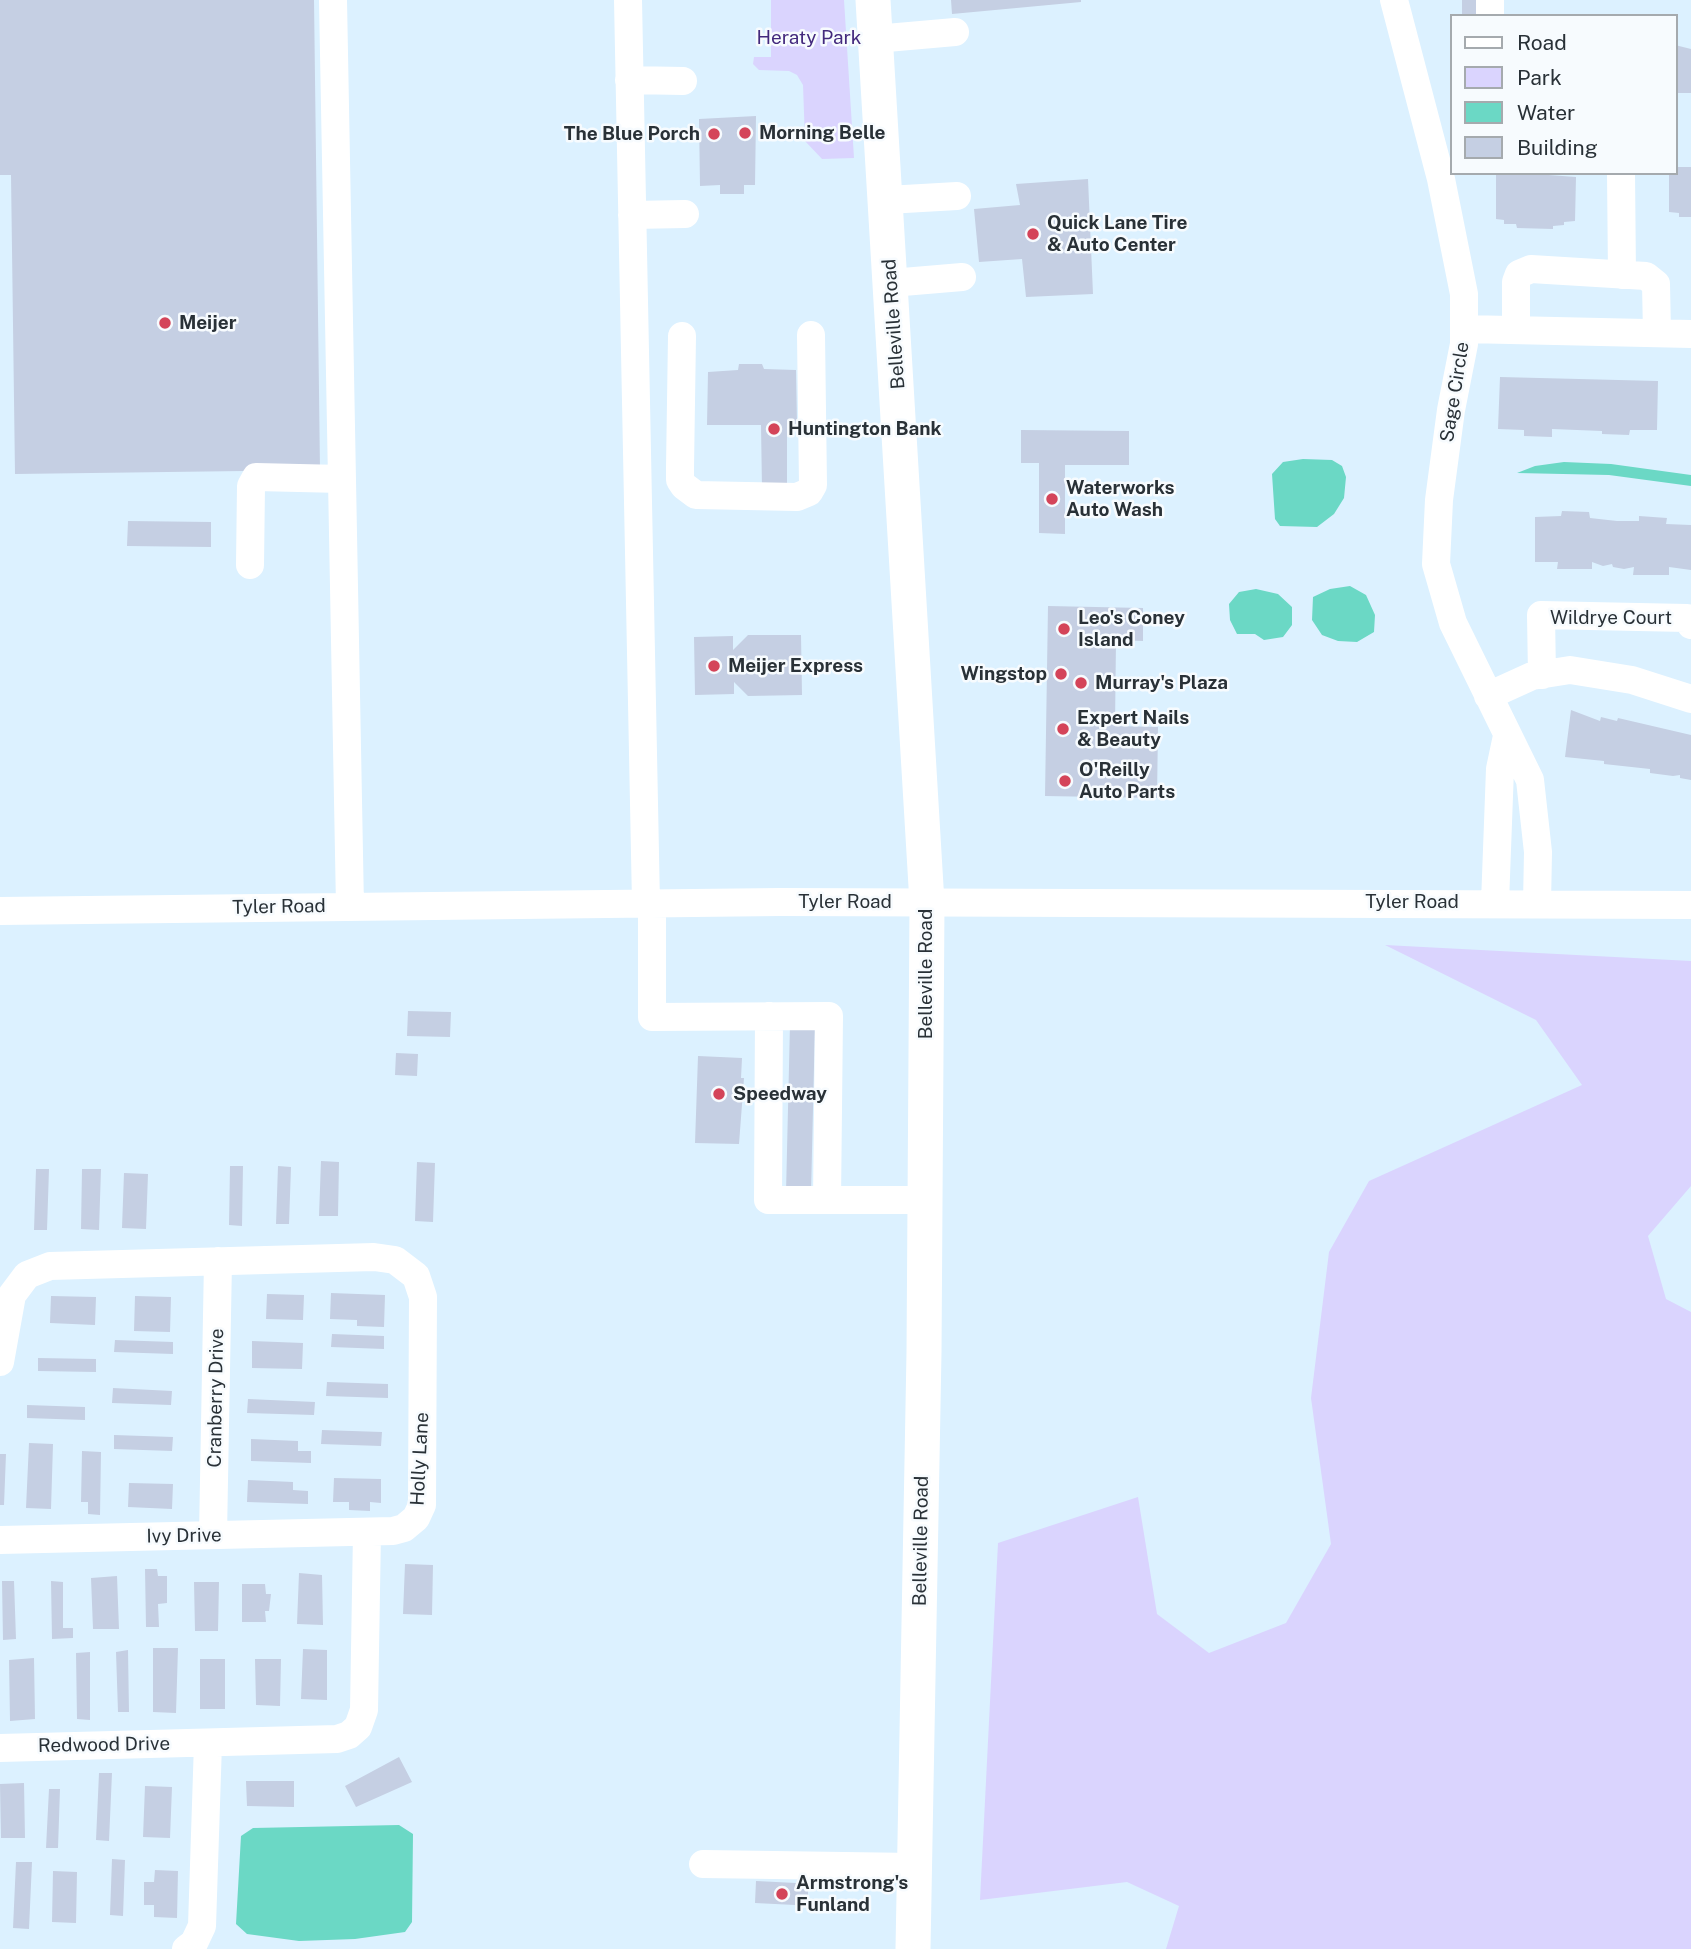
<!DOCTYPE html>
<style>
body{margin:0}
#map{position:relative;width:1691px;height:1949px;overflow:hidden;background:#dcf1ff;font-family:"Public Sans",sans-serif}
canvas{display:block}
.legend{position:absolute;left:1450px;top:14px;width:228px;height:161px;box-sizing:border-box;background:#f7fbfe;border:2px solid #a5aaae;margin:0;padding:9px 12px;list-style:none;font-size:21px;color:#293137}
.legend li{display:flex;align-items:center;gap:14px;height:35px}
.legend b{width:35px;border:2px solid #a5aaae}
</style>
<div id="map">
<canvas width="1691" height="1949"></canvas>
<ul class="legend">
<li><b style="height:9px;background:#fff"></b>Road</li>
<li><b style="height:19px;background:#dad4fe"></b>Park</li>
<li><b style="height:19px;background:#6bd8c5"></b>Water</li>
<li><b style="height:19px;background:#c5cfe3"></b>Building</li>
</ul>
</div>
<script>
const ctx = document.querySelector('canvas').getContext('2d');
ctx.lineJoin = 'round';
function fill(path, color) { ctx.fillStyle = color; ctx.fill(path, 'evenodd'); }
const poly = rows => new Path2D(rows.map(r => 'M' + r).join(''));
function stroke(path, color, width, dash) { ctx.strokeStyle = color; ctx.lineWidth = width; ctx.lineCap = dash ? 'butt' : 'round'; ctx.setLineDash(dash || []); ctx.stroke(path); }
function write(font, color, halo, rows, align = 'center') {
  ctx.font = font + ' "Public Sans",sans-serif'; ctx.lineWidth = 5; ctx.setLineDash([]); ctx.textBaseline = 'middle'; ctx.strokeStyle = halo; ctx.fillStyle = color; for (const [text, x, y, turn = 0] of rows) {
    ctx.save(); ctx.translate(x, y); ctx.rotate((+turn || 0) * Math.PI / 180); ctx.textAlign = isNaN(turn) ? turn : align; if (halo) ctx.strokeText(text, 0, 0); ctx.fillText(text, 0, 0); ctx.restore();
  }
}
const green = poly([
 [771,0,844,0,854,158,822,159,805,141,803,85,797,75,789,71,759,70,753,64,754,57,771,57],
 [1385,945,1691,961,1691,1186,1648,1236,1666,1299,1691,1312,1691,1949,1166,1949,1179,1906,1127,1882,980,1900,998,1543,1138,1497,1157,1614,1209,1653,1286,1623,1331,1544,1311,1398,1329,1252,1369,1181,1582,1085,1536,1020]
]);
const water = poly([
 [1303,459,1332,460,1342,466,1346,477,1344,498,1334,514,1317,527,1280,526,1275,519,1272,474,1283,462],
 [1564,462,1611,464,1691,475,1691,486,1609,475,1517,473,1535,466],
 [1350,586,1366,595,1375,615,1374,632,1357,642,1338,641,1322,635,1312,620,1313,597,1330,589],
 [1256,589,1278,594,1292,607,1292,625,1283,637,1264,640,1255,634,1237,634,1230,620,1229,604,1239,592],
 [399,1825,413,1834,412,1922,405,1932,355,1939,299,1941,247,1934,236,1924,241,1836,253,1828]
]);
const building = poly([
 [0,0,314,0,320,470,15,474,11,175,0,175],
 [951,0,1081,0,1081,2,952,14],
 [1462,0,1479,0,1478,16,1462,16],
 [1675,45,1691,49,1691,93,1675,93],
 [756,116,755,185,744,185,744,194,720,194,720,185,700,186,699,119],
 [1675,167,1691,167,1691,217,1679,217,1679,213,1669,212,1669,173,1675,173],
 [1521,173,1576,177,1575,221,1564,222,1564,225,1553,226,1553,229,1517,228,1516,224,1504,224,1504,220,1496,219,1496,174],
 [1088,179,1093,294,1026,297,1022,259,979,262,974,209,1020,205,1016,184],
 [739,364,762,364,764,369,796,370,797,424,787,424,787,488,762,489,761,425,707,425,708,372,738,370],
 [1500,377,1658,381,1657,430,1630,430,1629,435,1602,434,1602,431,1552,429,1552,437,1524,436,1524,430,1498,429],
 [1021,430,1129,431,1129,465,1065,465,1065,534,1039,533,1039,463,1021,463],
 [1562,511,1589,512,1590,518,1617,521,1639,521,1639,516,1667,518,1666,524,1691,525,1691,570,1669,567,1669,575,1633,575,1634,567,1624,569,1613,567,1612,564,1603,566,1592,562,1592,569,1557,569,1558,562,1535,562,1535,517,1561,516],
 [128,521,211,522,211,547,127,546],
 [1048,606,1143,608,1143,641,1116,640,1115,726,1158,727,1157,798,1045,796],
 [748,635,801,635,802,695,748,696,734,682,734,694,695,695,694,637,733,636,733,650],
 [1571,710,1600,721,1601,717,1617,721,1618,718,1691,735,1691,780,1680,778,1680,775,1673,776,1650,773,1650,769,1604,764,1604,761,1565,757],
 [408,1011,451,1012,450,1037,407,1036],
 [790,1024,815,1024,811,1193,786,1193],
 [396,1053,418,1054,417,1076,395,1075],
 [698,1056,742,1058,741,1078,744,1078,739,1144,695,1143],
 [321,1161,339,1162,338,1216,319,1216],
 [417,1162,435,1163,433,1222,415,1221],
 [230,1166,243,1166,242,1226,229,1225],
 [278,1166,291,1167,289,1224,276,1224],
 [36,1169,49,1169,47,1230,34,1230],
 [82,1169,101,1169,99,1230,81,1229],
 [124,1173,148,1174,146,1229,122,1228],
 [331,1293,385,1295,384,1327,357,1326,357,1320,330,1319],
 [267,1294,304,1295,303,1320,266,1319],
 [51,1296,96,1297,95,1325,50,1323],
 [135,1296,171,1297,170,1332,134,1331],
 [332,1334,384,1336,384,1349,331,1347],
 [115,1340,173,1342,173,1354,114,1352],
 [252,1341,303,1343,302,1369,252,1368],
 [38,1358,96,1359,96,1372,38,1371],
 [327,1382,388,1384,388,1398,326,1396],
 [113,1388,172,1391,171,1405,112,1403],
 [248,1399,315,1402,314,1415,247,1413],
 [27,1405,85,1407,85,1420,27,1418],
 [322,1430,382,1432,381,1446,321,1444],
 [114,1435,173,1437,172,1451,114,1449],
 [251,1439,298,1441,298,1451,311,1451,311,1463,251,1461],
 [29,1443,53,1444,51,1509,26,1508],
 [82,1451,101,1452,100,1515,88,1514,88,1502,81,1502],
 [0,1454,6,1454,4,1505,0,1505],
 [334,1478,381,1479,381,1503,370,1502,370,1511,349,1510,349,1502,333,1502],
 [248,1480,293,1482,293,1490,308,1491,308,1504,247,1502],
 [129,1483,173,1484,172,1509,128,1507],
 [405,1564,433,1565,432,1615,403,1614],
 [145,1569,157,1569,158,1576,167,1576,167,1603,158,1604,159,1627,146,1627],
 [299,1573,322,1575,323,1625,297,1624],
 [117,1576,119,1629,93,1629,91,1578],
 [2,1581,14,1581,16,1639,3,1640],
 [51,1581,63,1582,63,1628,73,1628,73,1638,52,1639],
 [194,1582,219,1582,218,1631,195,1631],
 [242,1584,265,1584,266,1594,271,1594,269,1611,265,1611,266,1622,242,1622],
 [153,1648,178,1648,176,1713,153,1712],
 [303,1649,327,1650,327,1700,301,1699],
 [128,1650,129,1712,118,1712,116,1652],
 [90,1652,90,1720,77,1719,76,1653],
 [34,1658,35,1719,10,1721,9,1660],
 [200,1659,225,1659,225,1709,200,1709],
 [255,1659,281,1659,280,1706,256,1705],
 [399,1757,412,1782,356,1807,345,1786],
 [99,1773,112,1773,109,1841,96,1840],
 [246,1781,294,1781,294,1807,247,1806],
 [24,1783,25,1838,1,1838,0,1784],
 [145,1786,172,1787,170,1838,143,1837],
 [49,1789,60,1789,58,1848,46,1848],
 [112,1859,125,1860,123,1916,110,1915],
 [16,1862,32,1862,29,1929,13,1928],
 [155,1870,178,1871,177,1918,154,1917,154,1905,144,1905,144,1882,154,1882],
 [53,1871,77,1872,76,1923,52,1922],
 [756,1881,796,1883,795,1889,808,1889,808,1900,795,1899,795,1905,755,1903]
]);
const minor = poly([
 [333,0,350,906],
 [628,0,646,903],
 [1394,0,1441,179,1464,294,1464,344,1451,410,1439,500,1436,564,1453,623,1530,780,1538,852,1537,904],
 [1490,0,1490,16],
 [875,39,955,32],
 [629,80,683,81],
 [1621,173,1622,275],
 [887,200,957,196],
 [632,215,685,214],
 [891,283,962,277],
 [1465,329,1691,334],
 [1516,330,1516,282,1519,274,1531,269,1646,276,1656,284,1657,333],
 [682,336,680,468,680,480,684,486,696,495,797,497,809,492,813,485,811,335],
 [250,565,251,486,256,477,342,479],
 [1542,675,1541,615,1687,618,1691,625],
 [1488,696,1532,676,1570,670,1632,680,1691,699],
 [652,903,652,1017,829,1016,827,1200,925,1200],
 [1495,903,1500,769,1507,736],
 [0,911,780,902,1691,905],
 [769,1016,768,1200,827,1200],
 [0,1362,12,1295,27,1275,50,1266,374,1257,395,1260,416,1276,423,1297,422,1505,416,1518,404,1528,393,1531,0,1540],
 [213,1535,218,1261],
 [0,1748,337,1739,349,1735,358,1727,364,1710,367,1532],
 [703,1864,915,1867],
 [186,1949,194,1943,202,1926,208,1743]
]);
const major = poly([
 [873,0,927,903,924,1352,913,1949]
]);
const markers = [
 [745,133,7,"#d44459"],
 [714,134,7,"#d44459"],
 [1033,234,7,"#d44459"],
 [165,323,7,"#d44459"],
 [774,429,7,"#d44459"],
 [1052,499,7,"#d44459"],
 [1064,629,7,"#d44459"],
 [714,666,7,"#d44459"],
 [1061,674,7,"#d44459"],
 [1081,683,7,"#d44459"],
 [1063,729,7,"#d44459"],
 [1065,781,7,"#d44459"],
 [719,1094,7,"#d44459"],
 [782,1894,7,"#d44459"]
];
const parkNames = [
 ["Heraty Park",809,38]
];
const poiNames = [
 ["Morning Belle",759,133],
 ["The Blue Porch",700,134,"right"],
 ["Quick Lane Tire",1047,223],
 ["& Auto Center",1047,245],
 ["Meijer",179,323],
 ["Huntington Bank",788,429],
 ["Waterworks",1066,488],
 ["Auto Wash",1066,510],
 ["Leo's Coney",1078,618],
 ["Island",1078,640],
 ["Meijer Express",728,666],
 ["Wingstop",1047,674,"right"],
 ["Murray's Plaza",1095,683],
 ["Expert Nails",1077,718],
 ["& Beauty",1077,740],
 ["O'Reilly",1079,770],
 ["Auto Parts",1079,792],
 ["Speedway",733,1094],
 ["Armstrong's",796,1883],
 ["Funland",796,1905]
];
const streetNames = [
 ["Belleville Road",894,324,-94],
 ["Sage Circle",1455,392,-81],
 ["Wildrye Court",1611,618],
 ["Tyler Road",845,902],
 ["Tyler Road",1412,902],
 ["Tyler Road",279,907,-1],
 ["Belleville Road",926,974,-90],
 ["Cranberry Drive",216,1398,-89],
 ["Holly Lane",420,1459,-87],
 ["Ivy Drive",184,1536,-1],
 ["Belleville Road",921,1541,-89],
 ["Redwood Drive",104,1745,-1]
];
fill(green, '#dad4fe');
fill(water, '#6bd8c5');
fill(building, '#c5cfe3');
stroke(minor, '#fff', 28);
stroke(major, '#fff', 35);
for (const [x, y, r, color] of markers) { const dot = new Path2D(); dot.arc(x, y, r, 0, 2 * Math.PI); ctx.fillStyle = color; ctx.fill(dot); stroke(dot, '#f7fbfe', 2.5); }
write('19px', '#43297d', '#f7fbfe', parkNames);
write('bold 19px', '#293137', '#f7fbfe', poiNames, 'left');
write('19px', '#293137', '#f7fbfe', streetNames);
</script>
